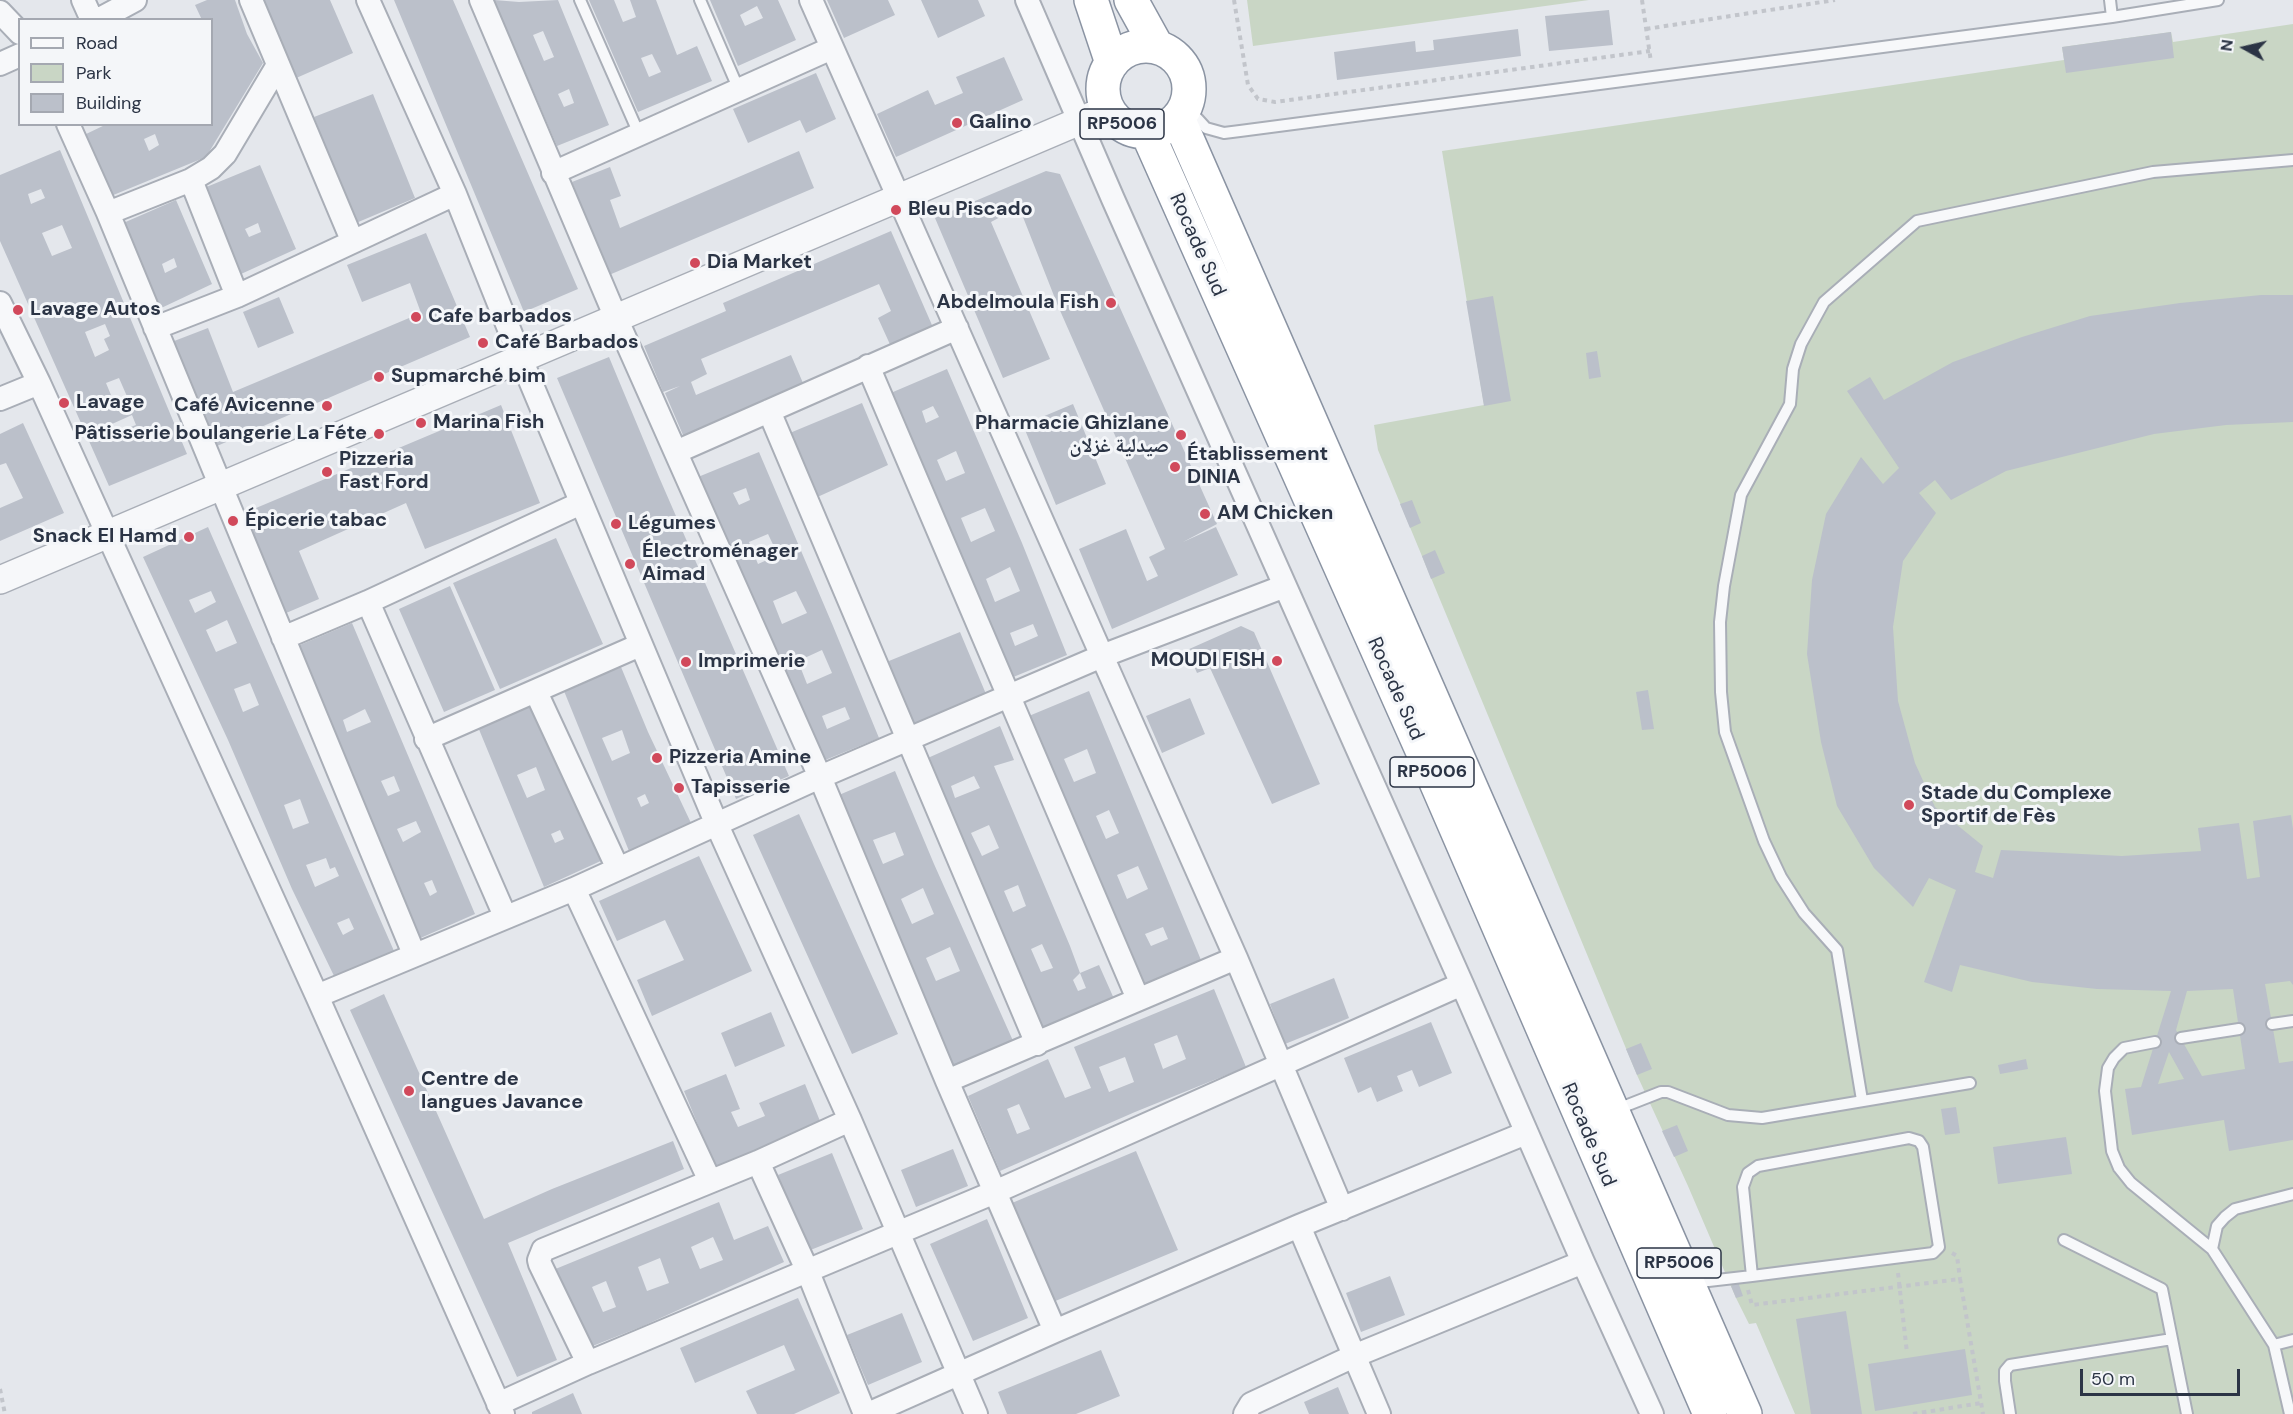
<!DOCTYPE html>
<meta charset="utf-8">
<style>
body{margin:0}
#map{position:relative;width:2293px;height:1414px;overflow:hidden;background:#e4e7ec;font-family:"DM Sans",sans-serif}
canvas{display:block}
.legend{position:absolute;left:18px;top:18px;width:195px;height:108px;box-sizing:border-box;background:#f4f6f9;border:2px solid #a4a8b1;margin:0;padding:8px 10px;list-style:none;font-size:18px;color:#2b3445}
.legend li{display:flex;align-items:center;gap:12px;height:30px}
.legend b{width:30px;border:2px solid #a4a8b1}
.north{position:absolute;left:2215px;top:18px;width:60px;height:60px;-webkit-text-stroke:4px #f4f6f9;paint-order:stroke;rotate:278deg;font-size:16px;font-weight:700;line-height:24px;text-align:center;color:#2b3445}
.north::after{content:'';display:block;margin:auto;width:21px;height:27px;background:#2b3445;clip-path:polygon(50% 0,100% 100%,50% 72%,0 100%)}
.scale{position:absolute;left:2080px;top:1369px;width:160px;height:27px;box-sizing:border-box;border:3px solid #2b3445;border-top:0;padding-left:8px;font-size:18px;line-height:21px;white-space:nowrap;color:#2b3445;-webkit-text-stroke:4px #f4f6f9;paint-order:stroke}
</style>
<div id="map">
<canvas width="2293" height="1414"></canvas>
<ul class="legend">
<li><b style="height:8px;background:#f7f8fa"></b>Road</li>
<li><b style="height:16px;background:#c9d6c5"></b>Park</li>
<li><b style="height:16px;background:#bbc0ca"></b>Building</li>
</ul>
<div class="north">N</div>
<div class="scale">50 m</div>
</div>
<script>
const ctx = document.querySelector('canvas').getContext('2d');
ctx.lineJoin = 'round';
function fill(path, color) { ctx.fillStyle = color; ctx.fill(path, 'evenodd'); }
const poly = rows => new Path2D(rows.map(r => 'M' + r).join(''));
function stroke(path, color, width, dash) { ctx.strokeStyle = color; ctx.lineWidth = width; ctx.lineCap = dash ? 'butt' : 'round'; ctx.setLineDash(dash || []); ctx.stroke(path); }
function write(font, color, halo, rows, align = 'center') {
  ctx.font = font + ' "DM Sans","Noto Naskh Arabic",sans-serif'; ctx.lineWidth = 6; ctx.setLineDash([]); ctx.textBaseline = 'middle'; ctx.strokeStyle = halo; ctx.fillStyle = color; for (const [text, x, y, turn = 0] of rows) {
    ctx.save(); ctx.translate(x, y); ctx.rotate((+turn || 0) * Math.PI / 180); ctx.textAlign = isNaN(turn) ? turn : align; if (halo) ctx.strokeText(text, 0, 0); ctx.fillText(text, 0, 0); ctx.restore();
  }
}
const green = poly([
 [1247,0,1589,0,1253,46],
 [2293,24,2293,1414,1795,1414,1756,1323,1749,1324,1736,1298,1688,1186,1637,1075,1378,450,1374,425,1484,405,1442,151,2064,60,2062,47,2171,32,2173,42]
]);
const building = poly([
 [207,0,235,0,247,34,263,63,206,157,111,196,84,135,107,124,212,124,212,20,202,20,195,5],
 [155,134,159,145,149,151,144,139],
 [260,0,330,0,353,53,294,79],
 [394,0,453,0,578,289,524,312],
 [494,0,519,2,558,0,609,125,557,146],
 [543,31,554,57,544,61,533,35],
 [569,89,574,103,564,107,558,94],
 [589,0,614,0,623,22,636,17,630,0,656,0,677,55,697,46,712,81,638,112],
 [652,54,661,72,649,77,641,58],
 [710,0,778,0,796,40,738,66],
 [757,6,763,18,745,26,740,15],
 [827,0,888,0,895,15,844,38],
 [921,0,978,0,985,16,938,38],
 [1609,10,1613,45,1549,51,1545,16],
 [1518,29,1521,56,1337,80,1334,52,1415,41,1416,52,1434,50,1433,40],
 [2171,32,2174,58,2066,73,2062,47],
 [1004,57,1023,100,896,157,877,114,928,90,935,105,963,93,956,77],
 [816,73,836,119,806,133,800,120,748,143,733,109],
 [373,94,415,198,356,223,314,117],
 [60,150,187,454,109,486,0,241,0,175],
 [41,189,45,198,31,204,28,194],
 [62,225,72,248,52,256,42,233],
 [105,324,110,336,104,339,109,350,95,357,85,332],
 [119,378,129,401,116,407,106,383],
 [132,415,136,425,115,433,112,424],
 [799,151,814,188,609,275,572,182,610,167,621,196,610,200,620,228],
 [260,165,296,249,241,274,204,188],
 [258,223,261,232,249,237,245,229],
 [1046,171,1060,174,1217,524,1183,542,1216,527,1238,575,1112,629,1079,549,1126,529,1147,581,1158,576,1149,557,1165,549,1058,306,1019,207,991,222,1050,359,1003,378,935,218],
 [176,200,212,284,157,310,121,224],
 [174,258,177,267,165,273,162,264],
 [891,231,935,332,893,351,878,318,891,311,879,284,701,359,707,374,691,382,696,395,791,355,806,390,686,442,665,393,680,386,663,392,644,346,726,311,723,303],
 [426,233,470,337,210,449,169,343,208,328,233,392,421,313,410,283,362,302,347,265],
 [2261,295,2293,295,2293,422,2226,425,2154,434,2006,471,1951,500,1935,480,1919,493,1936,513,1903,561,1893,627,1898,701,1915,763,1935,807,1983,846,1975,872,1993,878,2001,850,2122,856,2201,851,2198,828,2239,823,2247,879,2260,877,2253,821,2291,815,2293,829,2293,985,2290,981,2265,984,2279,1063,2293,1061,2293,1140,2229,1151,2224,1120,2132,1135,2125,1089,2141,1087,2171,991,2097,989,2032,982,1960,965,1952,992,1924,982,1956,890,1929,878,1913,907,1874,868,1837,806,1821,742,1807,654,1812,580,1826,514,1861,457,1883,484,1899,468,1847,391,1870,377,1884,400,1953,362,2022,337,2090,316,2180,303],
 [2233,989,2245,1069,2202,1076,2176,1030,2187,991],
 [2169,1052,2184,1079,2158,1084],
 [1493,296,1511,401,1484,406,1466,301],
 [279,297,294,333,258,348,243,312],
 [1597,351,1601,377,1589,379,1586,353],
 [609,357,659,477,789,776,736,799,557,378],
 [947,369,1022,543,1067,655,1006,680,886,395],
 [933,406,939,417,926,423,922,411],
 [956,451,965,473,946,481,937,460],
 [985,508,995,531,971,542,961,518],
 [1010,567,1020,591,995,602,986,579],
 [1033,624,1038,636,1015,646,1010,633],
 [862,403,888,465,813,499,785,435],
 [1073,404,1106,484,1056,505,1023,425],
 [501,405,540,503,425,549,406,503,299,551,319,599,279,616,237,516],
 [23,423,64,513,0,541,0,508,23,498,6,463,0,465,0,434],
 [759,452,833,626,879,738,818,763,698,477],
 [746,488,750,500,739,505,733,493],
 [768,534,778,555,758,564,749,542],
 [796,591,807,613,782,624,773,601],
 [822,650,832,673,807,684,798,661],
 [845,707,850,719,827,729,822,716],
 [1412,500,1421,523,1410,528,1400,504],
 [208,527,394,951,335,978,292,889,228,740,143,557],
 [211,591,216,602,195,613,189,600],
 [227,620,237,643,216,652,206,630],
 [250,683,259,705,243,712,234,689],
 [300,799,309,823,293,829,284,805],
 [326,858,330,869,335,867,339,876,315,887,306,865],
 [349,918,354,929,343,935,337,923],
 [556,538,603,644,500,689,453,583],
 [1435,550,1445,573,1431,579,1422,556],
 [450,586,495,690,444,712,399,609],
 [352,623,475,914,416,940,293,648],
 [365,709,371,722,347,732,343,720],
 [394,776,400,791,388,796,381,781],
 [416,821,421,832,403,842,397,829],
 [432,880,437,892,430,896,424,883],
 [1241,626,1254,632,1320,784,1272,804,1210,668,1197,673,1187,650],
 [960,632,986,694,912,728,884,663],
 [621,667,648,732,691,823,629,851,564,691],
 [622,730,630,753,612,761,602,738],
 [645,794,649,803,641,807,637,798],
 [1648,690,1654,729,1642,730,1636,692],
 [1089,691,1201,960,1140,986,1024,718],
 [1087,749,1096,773,1074,782,1064,759],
 [1109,810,1119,833,1106,839,1096,816],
 [1138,866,1148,889,1127,899,1117,875],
 [1163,927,1168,939,1151,946,1145,934],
 [1190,698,1205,734,1162,753,1146,716],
 [535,703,605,859,544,887,478,727],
 [536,767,545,790,527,798,517,775],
 [560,830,564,839,555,843,551,834],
 [1000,726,1014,760,994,766,1070,946,1080,973,1073,980,1078,991,1086,988,1080,973,1099,965,1115,1001,1041,1033,921,761],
 [974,776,980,788,955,798,951,786],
 [989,825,999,848,982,856,971,833],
 [1018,885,1026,906,1013,912,1004,891],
 [1042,944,1053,968,1041,972,1031,949],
 [895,771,934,864,1014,1043,951,1070,832,798],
 [895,832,904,855,883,864,873,840],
 [923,888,934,914,912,924,901,899],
 [950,947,960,971,936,981,926,958],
 [799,814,898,1034,852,1054,753,835],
 [699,856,752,971,652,1016,637,980,684,960,665,920,617,941,599,901],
 [1334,978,1349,1018,1285,1044,1270,1004],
 [1214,989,1246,1067,1135,1112,1000,1171,968,1096,1048,1059,1065,1098,1091,1088,1074,1047],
 [1177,1035,1186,1059,1163,1069,1154,1044],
 [1125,1057,1134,1082,1109,1092,1099,1067],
 [1019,1104,1030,1129,1017,1134,1007,1109],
 [384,994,484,1219,552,1189,673,1141,684,1169,508,1243,557,1360,517,1377,350,1010],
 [771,1012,785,1046,735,1067,721,1033],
 [1431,1022,1452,1073,1419,1087,1412,1070,1397,1076,1403,1091,1377,1102,1371,1087,1358,1093,1344,1058],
 [1641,1043,1652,1069,1637,1075,1626,1049],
 [2026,1059,2028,1069,2000,1074,1998,1065],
 [726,1074,740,1109,731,1112,738,1127,765,1116,759,1103,805,1084,822,1126,717,1171,684,1091],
 [1956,1107,1960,1133,1945,1135,1941,1109],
 [1677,1125,1688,1151,1674,1157,1662,1131],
 [2066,1137,2072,1174,1998,1184,1993,1147],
 [953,1149,968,1186,916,1207,901,1170],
 [1136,1151,1178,1250,1053,1302,1012,1203],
 [832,1153,863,1229,808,1251,778,1175],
 [719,1202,734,1240,768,1226,784,1262,643,1326,585,1349,553,1270],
 [713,1237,723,1260,700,1269,691,1247],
 [660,1258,669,1283,647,1291,638,1267],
 [606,1281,616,1307,603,1312,592,1287],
 [987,1219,1028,1318,973,1341,930,1244],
 [1390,1276,1405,1315,1361,1332,1346,1293],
 [1738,1282,1743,1296,1736,1298,1731,1286],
 [798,1298,840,1393,794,1414,757,1414,746,1391,795,1370,784,1345,695,1383,680,1348],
 [1846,1311,1862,1414,1811,1414,1796,1319],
 [902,1313,922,1362,868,1385,847,1335],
 [1965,1349,1972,1395,1875,1411,1868,1364],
 [1101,1350,1120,1396,1076,1414,1007,1414,998,1392],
 [1338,1387,1349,1414,1309,1414,1304,1402],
 [573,1393,582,1414,532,1414,532,1412]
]);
const path = poly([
 [1234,0,1248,85,1258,99,1275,102,1650,51],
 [1642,0,1651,62],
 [1646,29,1835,0],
 [1952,1253,1957,1256,1960,1279],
 [1898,1273,1907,1353],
 [1748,1290,1752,1305,1960,1279,1983,1414],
 [0,1389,5,1414],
 [1913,1414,1981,1403]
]);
const service = poly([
 [580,0,639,134],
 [700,0,739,90],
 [2110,0,2112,17],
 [1186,106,1206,128,1224,133,1240,131,2112,17,2218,0],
 [2272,1024,2293,1021],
 [2181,1038,2239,1029],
 [2155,1042,2124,1048,2114,1058,2108,1068,2105,1091,2112,1151,2119,1168,2131,1183,2212,1249,2274,1345,2290,1414],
 [1862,1100,1837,950,1804,913,1781,877,1764,841,1725,732,1721,692,1720,622,1724,586,1741,495,1790,404,1793,369,1801,344,1824,302,1917,221,2153,172,2293,160],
 [1615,1110,1661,1092,1668,1092,1728,1115,1762,1118,1970,1083],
 [2064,1240,2162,1289,2187,1414],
 [2212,1249,2217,1226,2225,1217,2235,1209,2293,1194],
 [1691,1283,1752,1276,1933,1253,1939,1247,1923,1147,1919,1141,1909,1138,1758,1166,1748,1173,1743,1187,1752,1276],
 [2274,1345,2293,1340],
 [2010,1414,2005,1381,2005,1371,2010,1365,2172,1339]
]);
const minor = poly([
 [83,0,92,20],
 [251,0,352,240],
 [368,0,455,194,521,359,717,825,850,1120,976,1414],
 [481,0,616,318,820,777,947,1081,1055,1331],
 [811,0,1236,958,1342,1209],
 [1027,0,1113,199,1462,984,1583,1262,1652,1414],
 [0,12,20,33],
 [98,20,135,0],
 [0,64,20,55],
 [68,124,108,213,414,954],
 [553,173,832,48],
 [191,180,237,296],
 [108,213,191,180,211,168,225,154,278,65],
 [0,303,39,383,317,996,503,1414],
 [155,328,237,296,455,194],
 [868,366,1138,999],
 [0,399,39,383],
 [769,411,1037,1044],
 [676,452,957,328],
 [368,602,505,916],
 [283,638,368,602,581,503],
 [536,692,618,869],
 [426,739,640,645],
 [574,889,710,1181],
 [317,996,574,889,820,777,1102,656,1285,586],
 [947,1081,1236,958],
 [758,1162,808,1272,865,1414],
 [1299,1226,1379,1414],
 [588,1363,540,1264,539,1260,543,1250,758,1162,850,1120],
 [498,1404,588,1363,995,1192,1462,984],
 [868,1414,1055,1331,1299,1226,1526,1133],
 [1245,1414,1251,1404,1354,1356,1583,1262]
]);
const tertiary = poly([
 [0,580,1108,109]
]);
const trunk = poly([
 [1091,0,1112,63],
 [1131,0,1157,47],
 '1103 89a43 43 0 1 1 86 0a43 43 0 1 1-86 0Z',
 [1178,118,1745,1414],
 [1147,132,1426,759,1710,1414]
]);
const markers = [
 [957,123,6,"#d1495b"],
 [896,210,6,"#d1495b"],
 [695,263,6,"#d1495b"],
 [1111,303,6,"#d1495b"],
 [18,310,6,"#d1495b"],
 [416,317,6,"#d1495b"],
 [483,343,6,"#d1495b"],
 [379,377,6,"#d1495b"],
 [64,403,6,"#d1495b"],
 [327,406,6,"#d1495b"],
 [421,423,6,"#d1495b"],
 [379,434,6,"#d1495b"],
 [1181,435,6,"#d1495b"],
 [1175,467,6,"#d1495b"],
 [327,472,6,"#d1495b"],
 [1205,514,6,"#d1495b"],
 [233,521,6,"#d1495b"],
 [616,524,6,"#d1495b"],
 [189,537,6,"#d1495b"],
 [630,564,6,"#d1495b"],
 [1277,661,6,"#d1495b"],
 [686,662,6,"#d1495b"],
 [657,758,6,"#d1495b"],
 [679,788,6,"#d1495b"],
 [1909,805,6,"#d1495b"],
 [409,1091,6,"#d1495b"]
];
const shields = [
 [1122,124,84],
 [1432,772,84],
 [1679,1263,84]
];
const shieldNames = [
 ["RP5006",1122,124],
 ["RP5006",1432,772],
 ["RP5006",1679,1263]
];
const poiNames = [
 ["Galino",969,123],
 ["Bleu Piscado",908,210],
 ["Dia Market",707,263],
 ["Abdelmoula Fish",1099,303,"right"],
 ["Lavage Autos",30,310],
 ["Cafe barbados",428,317],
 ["Café Barbados",495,343],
 ["Supmarché bim",391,377],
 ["Lavage",76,403],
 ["Café Avicenne",315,406,"right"],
 ["Marina Fish",433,423],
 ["Pharmacie Ghizlane",1169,424,"right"],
 ["صيدلية غزلان",1169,447,"right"],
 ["Pâtisserie boulangerie La Féte",367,434,"right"],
 ["Établissement",1187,455],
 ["DINIA",1187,478],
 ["Pizzeria",339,460],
 ["Fast Ford",339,483],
 ["AM Chicken",1217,514],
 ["Épicerie tabac",245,521],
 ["Légumes",628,524],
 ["Snack El Hamd",177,537,"right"],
 ["Électroménager",642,552],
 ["Aimad",642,575],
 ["MOUDI FISH",1265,661,"right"],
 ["Imprimerie",698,662],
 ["Pizzeria Amine",669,758],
 ["Tapisserie",691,788],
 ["Stade du Complexe",1921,794],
 ["Sportif de Fès",1921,817],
 ["Centre de",421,1080],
 ["langues Javance",421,1103]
];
const streetNames = [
 ["Rocade Sud",1197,245,66],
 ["Rocade Sud",1395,689,66],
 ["Rocade Sud",1588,1135,67]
];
fill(green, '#c9d6c5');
fill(building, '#bbc0ca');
stroke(service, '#a9aeb7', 14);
stroke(minor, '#a9aeb7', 26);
stroke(tertiary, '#a9aeb7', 30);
stroke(trunk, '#8b94a3', 36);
stroke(path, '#c2c5cb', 4, [4.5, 4.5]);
stroke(service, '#f7f8fa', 10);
stroke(minor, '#f7f8fa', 22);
stroke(tertiary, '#f7f8fa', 27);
stroke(trunk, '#fff', 33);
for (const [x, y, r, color] of markers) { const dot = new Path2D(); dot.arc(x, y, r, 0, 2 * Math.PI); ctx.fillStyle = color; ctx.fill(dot); stroke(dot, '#f4f6f9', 2); }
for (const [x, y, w] of shields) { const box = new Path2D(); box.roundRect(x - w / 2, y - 15, w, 30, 4.5); ctx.fillStyle = '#f4f6f9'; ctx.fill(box); stroke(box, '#2b3445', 1.5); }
write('bold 18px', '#2b3445', null, shieldNames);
write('bold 20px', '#2b3445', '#f4f6f9', poiNames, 'left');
write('20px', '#2b3445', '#f4f6f9', streetNames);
</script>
